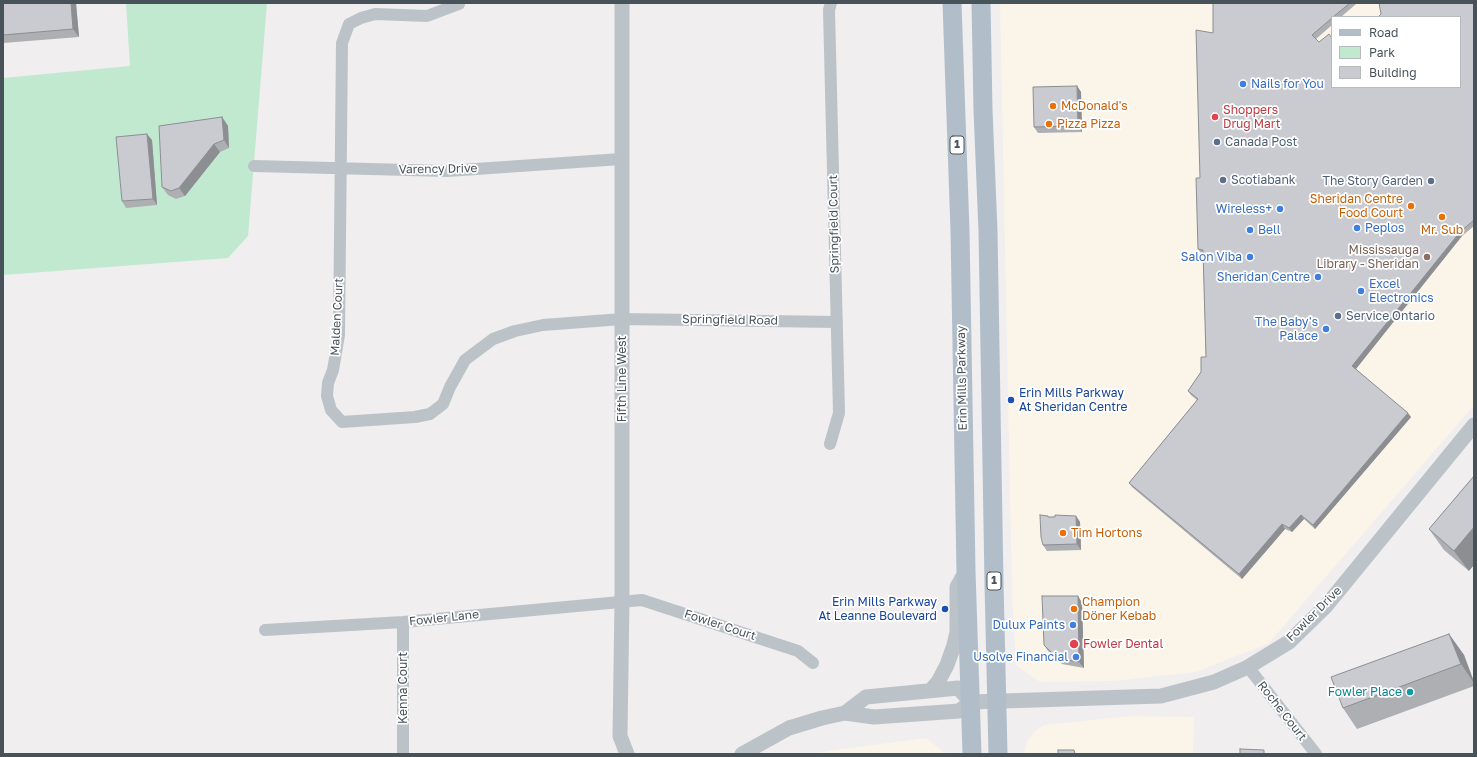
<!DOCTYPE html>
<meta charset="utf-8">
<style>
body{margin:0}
#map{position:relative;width:1477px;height:757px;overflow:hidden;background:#f0eeee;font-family:"Golos Text",sans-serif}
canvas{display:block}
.frame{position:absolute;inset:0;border:4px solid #485259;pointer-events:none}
.legend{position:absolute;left:1331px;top:16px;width:130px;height:72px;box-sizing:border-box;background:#fff;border:1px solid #b6babd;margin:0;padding:5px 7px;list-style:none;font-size:12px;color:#485259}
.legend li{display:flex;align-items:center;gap:8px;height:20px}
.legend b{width:20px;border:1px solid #b6babd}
</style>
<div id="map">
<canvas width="1477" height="757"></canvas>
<div class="frame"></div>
<ul class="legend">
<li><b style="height:5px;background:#b1beca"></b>Road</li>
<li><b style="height:11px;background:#c1e9d0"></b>Park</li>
<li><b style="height:11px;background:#c9cbd0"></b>Building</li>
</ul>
</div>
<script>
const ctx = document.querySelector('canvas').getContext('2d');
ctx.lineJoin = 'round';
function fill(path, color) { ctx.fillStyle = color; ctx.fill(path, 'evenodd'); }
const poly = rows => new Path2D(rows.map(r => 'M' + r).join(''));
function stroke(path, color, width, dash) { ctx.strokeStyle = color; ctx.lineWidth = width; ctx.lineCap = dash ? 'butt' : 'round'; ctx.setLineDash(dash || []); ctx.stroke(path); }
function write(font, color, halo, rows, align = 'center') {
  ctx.font = font + ' "Golos Text",sans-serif'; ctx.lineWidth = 3.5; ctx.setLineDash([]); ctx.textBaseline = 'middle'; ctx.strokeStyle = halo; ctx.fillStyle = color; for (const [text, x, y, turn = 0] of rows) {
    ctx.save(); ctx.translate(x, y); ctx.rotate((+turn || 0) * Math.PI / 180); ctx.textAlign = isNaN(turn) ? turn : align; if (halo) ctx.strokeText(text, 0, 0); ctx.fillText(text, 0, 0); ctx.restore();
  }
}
const commercial = poly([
 [1000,3,1474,3,1474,405,1269,643,1196,672,1114,681,1040,682,1016,665,1012,595],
 [1332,17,1460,17,1460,87,1332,87],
 [1130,716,1194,717,1193,754,1025,754,1025,748,1028,740,1035,731,1044,725],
 [926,738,946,754,817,754,827,751]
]);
const green = poly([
 [126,3,267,3,248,236,228,258,3,275,3,78,130,66]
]);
const minor = poly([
 [459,4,427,16,375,14,361,18,349,24,342,43,339,335,333,370,328,383,327,396,331,410,342,422,415,417,430,414,443,404,450,387,465,360,493,339,515,331,543,325,622,319,837,322],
 [254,166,447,171,621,159],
 [830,444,839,413,829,10,831,3],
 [265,630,403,622,642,600,798,651,813,663],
 [1248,667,1316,754],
 [403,754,403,622]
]);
const tertiary = poly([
 [622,3,622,601,620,736,627,754],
 [931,690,938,682,947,665,954,645,957,632,957,587,966,571],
 [971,702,1161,696,1214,682,1248,667,1289,642,1326,606,1474,425],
 [845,713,874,717,959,711,971,702],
 [742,754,789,728,822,718,845,713,866,697,958,688,971,702]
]);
const primary = poly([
 [952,3,960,231,966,571,972,754],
 [981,3,983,110,988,231,994,583,998,754]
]);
const wall = poly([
 [3,3,76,3,79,37,3,43],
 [1213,3,1356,3,1356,4,1341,17,1332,17,1332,25,1316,39,1332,87,1474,3,1474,226,1462,236,1356,369,1411,417,1315,529,1304,519,1292,532,1285,529,1242,579,1132,487,1129,483,1197,400,1191,395,1188,391,1201,372,1206,357,1203,253,1201,253,1198,249,1200,178,1213,33],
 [1077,86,1081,92,1082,132,1038,133,1034,127],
 [222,117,228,126,229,148,220,152,185,196,176,199,168,195,162,187],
 [152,140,157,205,126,208,122,201],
 [1474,476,1469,571,1444,550,1429,529],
 [1048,516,1048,517,1076,516,1080,522,1081,550,1047,551,1043,545],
 [1078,596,1082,603,1084,668,1062,664,1048,651,1044,645],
 [1449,634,1464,655,1474,682,1474,686,1357,729,1343,708]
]);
const shadedWall = poly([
 [71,3,76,3,79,37,73,29],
 [1077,86,1081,92,1082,132,1078,126],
 [222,117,228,126,229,148,224,140],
 [147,134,152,140,157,205,153,199],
 [214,144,220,152,185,196,179,188],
 [1460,232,1462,236,1355,370,1352,366],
 [1408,413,1411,417,1315,529,1313,525],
 [1301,515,1304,519,1292,532,1289,528],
 [1076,516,1080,522,1081,550,1077,544],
 [1282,524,1285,529,1242,579,1239,574],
 [1474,527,1474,565,1469,571,1454,551],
 [1078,596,1082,603,1084,668,1079,662],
 [1449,634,1464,655,1474,682,1474,683,1461,664]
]);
const building = poly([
 [3,3,71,3,73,29,3,35,3,3],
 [1213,3,1350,3,1333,17,1332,17,1332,18,1312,35,1319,42,1329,34,1332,38,1332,87,1460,87,1460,17,1378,17,1381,14,1379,3,1474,3,1474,220,1460,232,1352,366,1408,413,1313,525,1301,515,1289,528,1282,524,1239,574,1129,483,1198,399,1188,391,1201,372,1201,357,1206,357,1203,250,1198,249,1196,178,1200,178,1196,30,1213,33,1213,3],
 [1077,86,1078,126,1034,127,1033,87,1077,86],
 [222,117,224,140,214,144,179,188,171,191,162,187,159,126,222,117],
 [147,134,153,199,122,201,116,137,147,134],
 [1474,476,1474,527,1454,551,1429,529,1474,476],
 [1040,515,1048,516,1048,517,1055,517,1055,515,1076,516,1077,544,1043,545,1041,537,1040,515],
 [1042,596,1078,596,1079,662,1057,658,1044,645,1042,596],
 [1449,634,1461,664,1343,708,1331,677,1449,634],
 [1240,749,1264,750,1264,754,1240,754,1240,749],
 [1058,750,1074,750,1075,754,1058,754,1058,750]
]);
const markers = [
 [1243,84,4,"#3f7fe0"],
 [1053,106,4,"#e8710a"],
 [1215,117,4,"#e0444e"],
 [1049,124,4,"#e8710a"],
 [1217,142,4,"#5c6f8a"],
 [1223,180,4,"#5c6f8a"],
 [1431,181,4,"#5c6f8a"],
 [1411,206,4,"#e8710a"],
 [1280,209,4,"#3f7fe0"],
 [1442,217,4,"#e8710a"],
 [1357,228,4,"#3f7fe0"],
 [1250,230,4,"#3f7fe0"],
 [1250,257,4,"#3f7fe0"],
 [1427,257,4,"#8d6e63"],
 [1318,277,4,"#3f7fe0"],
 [1361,291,4,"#3f7fe0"],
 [1338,316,4,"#5c6f8a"],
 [1326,329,4,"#3f7fe0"],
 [1011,400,4,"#1a4fb4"],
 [1063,533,4,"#e8710a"],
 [945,609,4,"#1a4fb4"],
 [1074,609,4,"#e8710a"],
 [1073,625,4,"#3f7fe0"],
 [1074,644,5,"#e0444e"],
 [1076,657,4,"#3f7fe0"],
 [1410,692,4,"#0f9aa8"]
];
const shields = [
 [957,145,14],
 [994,581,14]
];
const shieldNames = [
 ["1",957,145],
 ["1",994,581]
];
const shopNames = [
 ["Nails for You",1251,84,"left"],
 ["Wireless+",1272,209],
 ["Peplos",1365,228,"left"],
 ["Bell",1258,230,"left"],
 ["Salon Viba",1242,257],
 ["Sheridan Centre",1310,277],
 ["Excel",1369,284,"left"],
 ["Electronics",1369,298,"left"],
 ["The Baby's",1318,322],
 ["Palace",1318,336],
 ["Dulux Paints",1065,625],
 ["Usolve Financial",1068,657]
];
const foodNames = [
 ["McDonald's",1061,106],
 ["Pizza Pizza",1057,124],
 ["Sheridan Centre",1403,199,"right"],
 ["Food Court",1403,213,"right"],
 ["Mr. Sub",1442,230,"center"],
 ["Tim Hortons",1071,533],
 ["Champion",1082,602],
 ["Döner Kebab",1082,616]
];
const healthNames = [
 ["Shoppers",1223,110],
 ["Drug Mart",1223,124],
 ["Fowler Dental",1083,644]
];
const serviceNames = [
 ["Canada Post",1225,142],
 ["Scotiabank",1231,180],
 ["The Story Garden",1423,181,"right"],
 ["Service Ontario",1346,316]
];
const streetNames = [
 ["Varency Drive",438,169,-1],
 ["Springfield Court",834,224,-91],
 ["Malden Court",337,317,-87],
 ["Springfield Road",730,320,1],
 ["Erin Mills Parkway",962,378,-91],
 ["Fifth Line West",622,379,-90],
 ["Fowler Drive",1314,614,-45],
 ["Fowler Lane",444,618,-6],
 ["Fowler Court",720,625,18],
 ["Kenna Court",403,688,-90],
 ["Roche Court",1282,711,52]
];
const educationNames = [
 ["Mississauga",1419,250],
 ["Library - Sheridan",1419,264]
];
const transitNames = [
 ["Erin Mills Parkway",1019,393],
 ["At Sheridan Centre",1019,407],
 ["Erin Mills Parkway",937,602,"right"],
 ["At Leanne Boulevard",937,616,"right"]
];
const cultureNames = [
 ["Fowler Place",1402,692]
];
fill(commercial, '#faf4e9');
fill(green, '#c1e9d0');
stroke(minor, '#bbc3c9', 12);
stroke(tertiary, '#bbc3c9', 15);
stroke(primary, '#b1beca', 19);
fill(wall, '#adafb3');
fill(shadedWall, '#8d8e92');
fill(building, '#c9cbd0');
stroke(building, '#8d8e92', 1);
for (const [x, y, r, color] of markers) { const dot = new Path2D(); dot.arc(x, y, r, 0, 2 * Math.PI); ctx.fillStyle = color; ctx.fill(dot); stroke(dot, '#fff', 1.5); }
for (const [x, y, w] of shields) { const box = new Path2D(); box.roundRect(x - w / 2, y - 9, w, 18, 3); ctx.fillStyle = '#fff'; ctx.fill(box); stroke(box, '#485259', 1); }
write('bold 11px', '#485259', null, shieldNames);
write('12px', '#366cbe', '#fff', shopNames, 'right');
write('12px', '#c56008', '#fff', foodNames, 'left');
write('12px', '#be3a42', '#fff', healthNames, 'left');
write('12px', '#4e5e75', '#fff', serviceNames, 'left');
write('12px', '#485259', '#fff', streetNames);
write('12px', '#785e54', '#fff', educationNames, 'right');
write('12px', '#164399', '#fff', transitNames, 'left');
write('12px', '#0d838f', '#fff', cultureNames, 'right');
</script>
